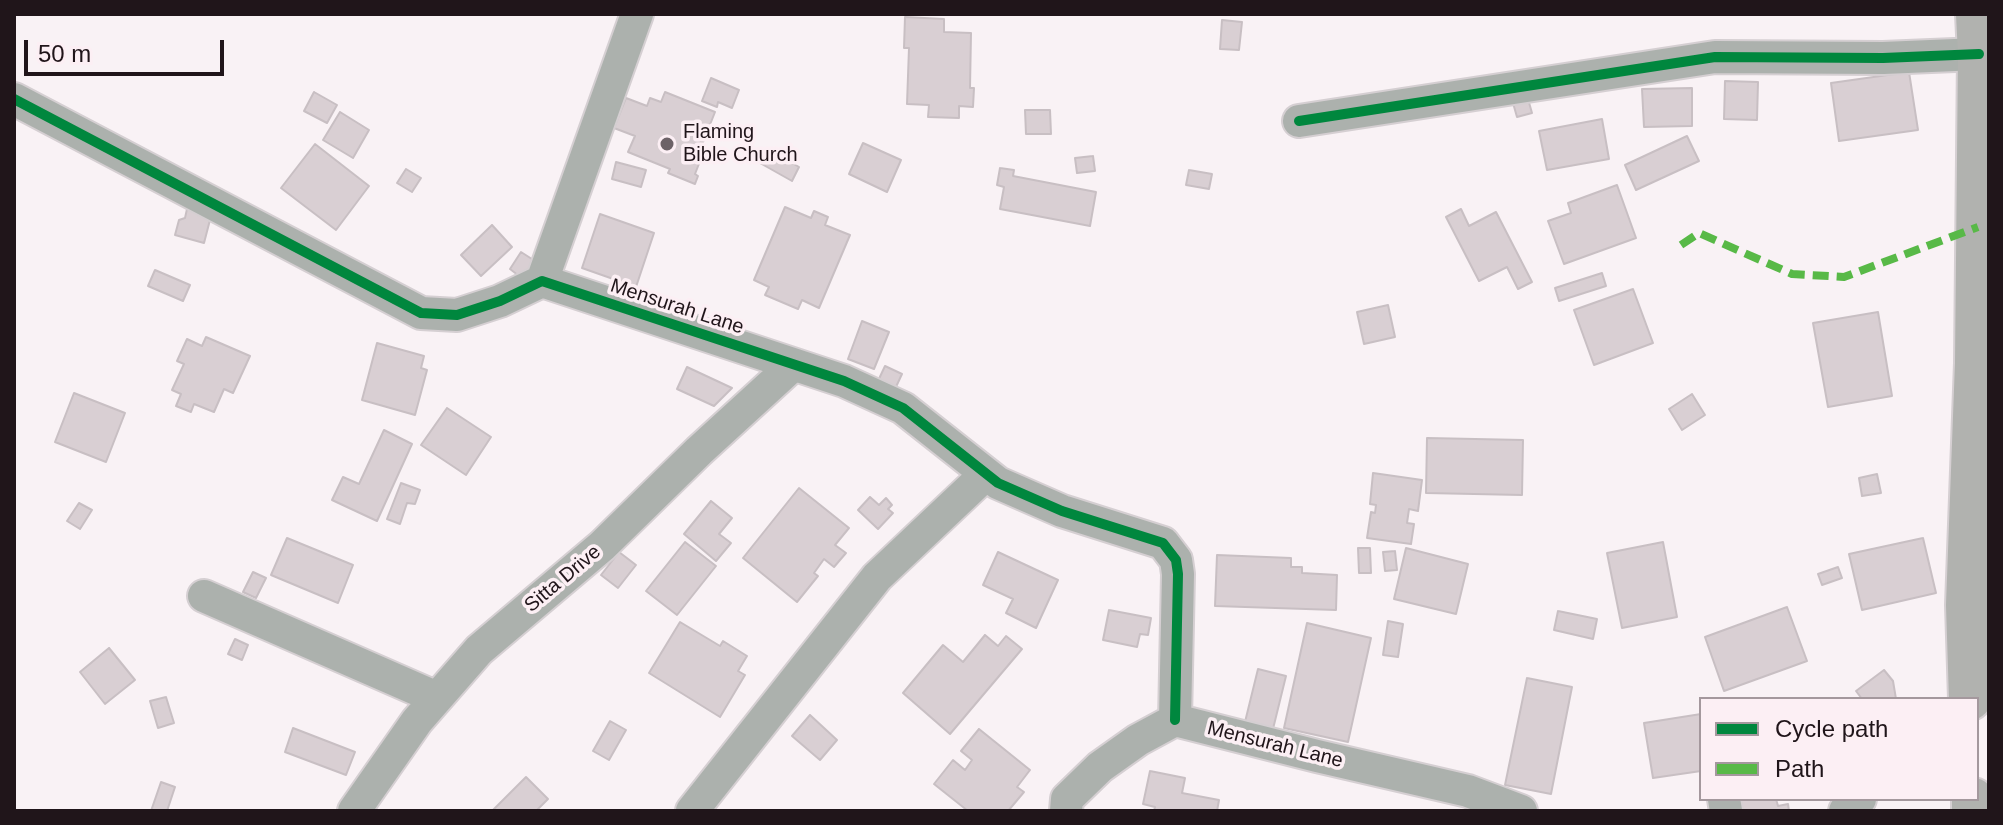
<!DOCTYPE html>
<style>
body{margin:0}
#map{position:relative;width:2003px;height:825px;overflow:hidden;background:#f9f2f5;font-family:Arial,sans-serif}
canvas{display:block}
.frame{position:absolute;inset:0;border:16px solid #20151a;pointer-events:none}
.legend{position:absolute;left:1699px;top:697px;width:280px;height:104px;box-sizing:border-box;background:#fceff4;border:2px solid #a4989d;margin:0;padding:10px 14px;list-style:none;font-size:24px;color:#20151a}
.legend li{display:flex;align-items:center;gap:16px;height:40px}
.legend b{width:40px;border:2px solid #a4989d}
.scale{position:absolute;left:24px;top:40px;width:200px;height:36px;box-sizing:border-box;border:4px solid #20151a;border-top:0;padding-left:10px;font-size:24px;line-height:28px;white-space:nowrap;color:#20151a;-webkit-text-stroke:6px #fceff4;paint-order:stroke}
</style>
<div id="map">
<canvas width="2003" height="825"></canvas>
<div class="frame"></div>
<ul class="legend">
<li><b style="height:10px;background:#00873e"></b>Cycle path</li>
<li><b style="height:10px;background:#58b947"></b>Path</li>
</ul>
<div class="scale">50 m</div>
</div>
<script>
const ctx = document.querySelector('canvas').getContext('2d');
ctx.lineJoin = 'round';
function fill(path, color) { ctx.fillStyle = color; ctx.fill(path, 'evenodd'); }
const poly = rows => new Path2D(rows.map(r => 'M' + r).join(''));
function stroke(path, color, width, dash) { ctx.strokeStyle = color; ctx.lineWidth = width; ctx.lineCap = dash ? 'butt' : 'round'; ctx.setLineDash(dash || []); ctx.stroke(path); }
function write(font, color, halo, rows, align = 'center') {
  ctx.font = font + ' Arial,sans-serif'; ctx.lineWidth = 7; ctx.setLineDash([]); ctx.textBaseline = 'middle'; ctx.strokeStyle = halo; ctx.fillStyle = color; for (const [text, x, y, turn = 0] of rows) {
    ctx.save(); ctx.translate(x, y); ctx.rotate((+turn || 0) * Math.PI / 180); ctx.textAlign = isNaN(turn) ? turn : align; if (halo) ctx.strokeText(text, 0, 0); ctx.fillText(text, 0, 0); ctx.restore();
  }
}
const building = poly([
 [905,17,944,19,944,32,971,33,970,88,974,88,973,107,959,106,959,118,928,117,929,105,907,104,909,48,904,48,905,17],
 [1222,20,1242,22,1239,50,1220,49,1222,20],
 [1909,72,1918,130,1839,141,1831,83,1909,72],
 [711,78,739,90,732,108,718,102,717,107,702,101,711,78],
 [1725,81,1758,82,1757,120,1724,119,1725,81],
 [1692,88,1692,126,1644,127,1642,89,1692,88],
 [314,92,337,105,327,123,304,111,314,92],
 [665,92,715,112,698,155,702,156,695,174,698,176,695,184,668,173,670,169,628,152,635,136,614,128,626,98,647,106,650,98,661,102,665,92],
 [1528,99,1532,113,1517,117,1513,103,1528,99],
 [1025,110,1050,110,1051,134,1026,134,1025,110],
 [340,112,369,130,353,158,323,140,340,112],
 [1602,119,1609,159,1547,170,1539,131,1602,119],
 [1687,136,1699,161,1636,190,1625,165,1687,136],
 [863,143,901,160,887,192,849,174,863,143],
 [315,144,369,186,336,230,281,188,315,144],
 [768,149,799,167,792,181,760,163,768,149],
 [1093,156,1095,171,1077,173,1075,158,1093,156],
 [616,162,646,170,641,187,612,179,616,162],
 [1000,168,1014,170,1013,176,1096,192,1090,226,1000,209,1004,187,997,185,1000,168],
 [406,169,421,178,412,192,397,183,406,169],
 [1189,170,1212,174,1209,189,1186,185,1189,170],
 [1617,185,1636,238,1564,264,1548,221,1571,213,1568,203,1617,185],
 [785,207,811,218,814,211,828,217,825,225,850,235,819,308,802,300,798,309,765,295,769,287,754,280,785,207],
 [187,209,211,216,204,243,175,235,179,220,185,218,187,209],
 [1461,209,1469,226,1496,212,1532,282,1518,289,1507,267,1479,281,1446,217,1461,209],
 [600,214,654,233,636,287,582,268,600,214],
 [492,225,512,247,481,276,461,255,492,225],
 [521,252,535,261,523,279,510,269,521,252],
 [155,270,190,285,183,301,148,286,155,270],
 [1602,273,1606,286,1559,301,1555,288,1602,273],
 [1633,289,1653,343,1594,365,1574,310,1633,289],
 [1388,305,1395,337,1364,344,1357,312,1388,305],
 [1878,312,1892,396,1828,407,1813,323,1878,312],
 [862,321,889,332,874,369,848,359,862,321],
 [206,337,250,356,233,393,224,389,214,412,194,404,191,412,176,406,181,394,172,390,184,364,177,361,187,339,202,346,206,337],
 [377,343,424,356,421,368,427,370,415,415,362,400,377,343],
 [885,366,902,374,895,389,878,381,885,366],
 [687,367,732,388,714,406,677,389,687,367],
 [74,393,125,413,106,462,55,442,74,393],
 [1692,394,1705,415,1682,430,1669,409,1692,394],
 [447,408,491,437,466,475,421,445,447,408],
 [384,430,412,444,377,521,332,500,343,477,359,484,384,430],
 [1427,438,1523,440,1522,495,1426,493,1427,438],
 [1373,473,1422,480,1418,511,1409,509,1407,523,1414,524,1411,544,1367,538,1371,512,1375,513,1376,505,1370,504,1373,473],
 [1877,474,1881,493,1862,496,1859,478,1877,474],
 [401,483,420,490,415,504,407,503,400,524,387,519,401,483],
 [799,488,849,528,835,545,846,553,834,567,824,559,814,573,818,576,797,602,743,558,799,488],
 [870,497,879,505,886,498,892,505,888,509,893,513,878,529,858,510,870,497],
 [711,501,732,518,719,534,731,543,716,561,684,534,711,501],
 [79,503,92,510,80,529,67,521,79,503],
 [287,538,353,565,338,603,271,575,287,538],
 [1923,538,1936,593,1862,610,1849,554,1923,538],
 [685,542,716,566,677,615,646,591,685,542],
 [1663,542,1677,617,1622,628,1607,553,1663,542],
 [1358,548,1370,548,1371,573,1359,573,1358,548],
 [1406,548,1468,564,1456,614,1394,599,1406,548],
 [1395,551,1397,570,1385,571,1383,552,1395,551],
 [619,552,636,565,618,588,601,575,619,552],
 [998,552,1058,580,1036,628,1006,613,1013,599,983,585,998,552],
 [1217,555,1291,558,1291,567,1302,567,1302,573,1337,575,1336,610,1215,606,1217,555],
 [1838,567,1842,578,1822,585,1818,574,1838,567],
 [253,572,266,578,256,598,243,592,253,572],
 [1787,607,1807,661,1724,691,1705,637,1787,607],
 [1109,610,1151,618,1148,635,1140,634,1137,647,1103,640,1109,610],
 [1558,611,1597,619,1593,639,1554,630,1558,611],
 [1388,621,1403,624,1398,657,1383,655,1388,621],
 [680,622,720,646,723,641,747,656,738,671,745,675,720,717,649,673,680,622],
 [1307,623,1371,638,1348,742,1284,728,1307,623],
 [985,635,998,646,1006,636,1022,649,950,734,903,693,943,645,963,662,985,635],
 [235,639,248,645,242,660,228,654,235,639],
 [109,648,135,680,105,704,80,672,109,648],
 [1258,669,1286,676,1272,733,1244,726,1258,669],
 [1884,670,1893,681,1896,699,1862,699,1856,691,1884,670],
 [1527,678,1572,687,1551,794,1505,785,1527,678],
 [166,697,174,723,158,728,150,701,166,697],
 [1701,714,1701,771,1653,778,1644,723,1701,714],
 [810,715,837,740,820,760,792,736,810,715],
 [610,721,626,730,609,760,593,751,610,721],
 [293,728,355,752,346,775,285,752,293,728],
 [979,729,1030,770,1017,787,1024,792,1008,811,968,811,934,784,953,760,965,770,972,760,961,751,979,729],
 [1150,771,1185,778,1182,793,1219,800,1217,811,1154,811,1155,807,1143,804,1150,771],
 [526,777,548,799,536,811,492,811,526,777],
 [161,782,175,787,167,811,151,811,161,782],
 [1737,799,1776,799,1778,806,1788,804,1789,811,1740,811,1737,799]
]);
const minor = poly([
 [14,99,421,313,457,315,500,301,542,281,844,381,903,408,998,483,1062,511,1163,543,1176,560,1178,574,1175,720],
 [1299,121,1715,57,1883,58,1979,54],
 [542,281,637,14],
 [204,596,437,698],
 [1175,720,1317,756,1468,791,1521,811],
 [1724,799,1726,811],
 [354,811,417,721,479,650,602,546,699,451,793,365],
 [692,811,877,577,986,474],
 [1066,811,1067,799,1100,767,1138,740,1175,720],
 [1845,811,1860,799]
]);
const major = poly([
 [1970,699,1967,605,1976,363,1979,54,1977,14],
 [1973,799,1973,811]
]);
const quiet = poly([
 [1681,245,1699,233,1792,274,1844,277,1978,227]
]);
const cycleway = poly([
 [14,99,421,313,457,315,500,301,542,281,844,381,903,408,998,483,1062,511,1163,543,1176,560,1178,574,1175,720],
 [1299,121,1715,57,1883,58,1979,54]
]);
const markers = [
 [667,144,8,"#6c6267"]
];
const poiNames = [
 ["Flaming",683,132],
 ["Bible Church",683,155]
];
const streetNames = [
 ["Mensurah Lane",677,307,18],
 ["Sitta Drive",563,579,-40],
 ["Mensurah Lane",1275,745,14]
];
fill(building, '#d9cfd3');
stroke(building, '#c8bfc3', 2);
stroke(minor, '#d5cfd2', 36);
stroke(major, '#d5cfd2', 46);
stroke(minor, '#acb1ad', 32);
stroke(major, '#b1b2af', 42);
stroke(quiet, '#58b947', 8, [16, 8]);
stroke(cycleway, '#00873e', 10);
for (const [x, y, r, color] of markers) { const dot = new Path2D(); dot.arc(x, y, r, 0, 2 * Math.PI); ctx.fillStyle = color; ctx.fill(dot); stroke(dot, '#fceff4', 3); }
write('20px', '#20151a', '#fceff4', poiNames, 'left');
write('20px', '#20151a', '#fceff4', streetNames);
</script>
